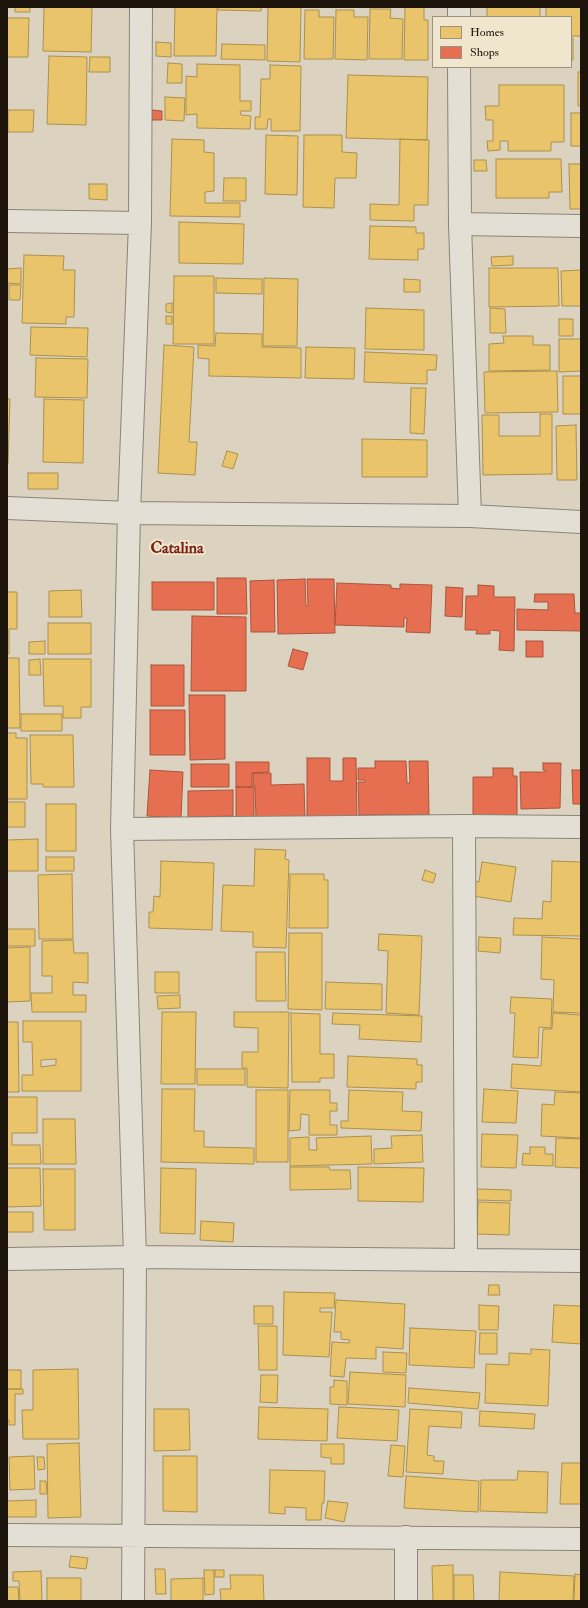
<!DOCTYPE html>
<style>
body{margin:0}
#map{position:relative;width:588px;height:1608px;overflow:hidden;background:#dbd3bf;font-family:"IM FELL Double Pica",serif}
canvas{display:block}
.frame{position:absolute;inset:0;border:8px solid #1d150c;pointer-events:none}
.legend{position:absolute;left:432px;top:16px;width:140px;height:52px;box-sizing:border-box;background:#f0e5cd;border:1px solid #9c9280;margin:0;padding:5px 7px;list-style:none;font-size:12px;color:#1d150c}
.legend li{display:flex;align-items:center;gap:8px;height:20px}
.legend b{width:20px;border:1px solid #9c9280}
</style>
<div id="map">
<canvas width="588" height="1608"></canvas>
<div class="frame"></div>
<ul class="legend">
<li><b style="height:11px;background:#e9c46a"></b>Homes</li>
<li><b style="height:11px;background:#e76f51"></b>Shops</li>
</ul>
</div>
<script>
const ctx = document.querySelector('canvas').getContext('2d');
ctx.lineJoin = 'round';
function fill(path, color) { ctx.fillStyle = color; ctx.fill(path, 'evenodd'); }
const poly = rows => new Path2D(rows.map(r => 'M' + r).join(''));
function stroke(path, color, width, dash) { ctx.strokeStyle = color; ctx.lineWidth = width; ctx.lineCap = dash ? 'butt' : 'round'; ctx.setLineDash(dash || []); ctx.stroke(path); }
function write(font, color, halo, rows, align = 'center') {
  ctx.font = font + ' "IM FELL Double Pica",serif'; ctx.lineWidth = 4; ctx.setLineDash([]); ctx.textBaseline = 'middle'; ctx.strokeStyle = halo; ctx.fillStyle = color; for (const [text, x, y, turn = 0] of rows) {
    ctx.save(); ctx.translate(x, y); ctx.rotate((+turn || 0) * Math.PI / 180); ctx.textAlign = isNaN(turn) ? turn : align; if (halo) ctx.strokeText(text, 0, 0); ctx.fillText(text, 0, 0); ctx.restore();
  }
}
const homes = poly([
 [15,7,30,7,30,12,15,12,15,7],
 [44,7,92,7,91,52,43,51,44,7],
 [175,7,217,7,216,56,174,56,175,7],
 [218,7,261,7,261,11,218,10,218,7],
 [268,7,301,7,300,62,267,61,268,7],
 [405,7,424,7,424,20,428,20,428,60,404,60,405,7],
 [487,7,540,7,540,17,487,17,487,7],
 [546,7,581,7,581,36,571,36,571,17,546,17,546,7],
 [370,9,391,9,390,18,403,19,402,59,369,59,370,9],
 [305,10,319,10,319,17,334,17,333,59,304,59,305,10],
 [336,10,354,10,354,17,368,17,367,60,335,59,336,10],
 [7,18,29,18,28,57,7,57,7,18],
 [571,38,573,38,573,60,571,60,571,38],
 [156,42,171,43,171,57,156,56,156,42],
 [222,44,265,45,265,60,221,59,222,44],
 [49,56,87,57,86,125,47,124,49,56],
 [90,57,110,57,110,72,89,72,90,57],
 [168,63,182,64,182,83,167,83,168,63],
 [197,64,240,65,240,101,251,101,251,111,240,111,241,115,251,116,250,129,197,128,197,114,186,115,186,76,197,77,197,64],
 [270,65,301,66,300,131,271,131,271,119,268,119,267,129,255,129,255,117,260,117,261,79,270,79,270,65],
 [578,72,581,72,581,106,578,106,578,72],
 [348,75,428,77,427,140,346,138,348,75],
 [499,85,564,85,564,142,551,142,551,151,508,151,508,141,500,141,500,150,488,151,487,141,493,141,493,120,486,120,485,106,499,106,499,85],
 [165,97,185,98,184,121,165,120,165,97],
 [8,110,34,110,33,132,8,132,8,110],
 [571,113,581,113,581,146,571,146,571,113],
 [266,135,298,136,297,195,265,194,266,135],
 [304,135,342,135,342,152,357,153,356,178,335,178,334,208,303,207,304,135],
 [172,139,204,140,204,152,214,153,214,191,205,192,205,203,240,203,240,217,170,216,172,139],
 [400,139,429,140,428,205,414,205,414,221,370,220,370,204,399,205,400,139],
 [496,159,561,159,562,192,549,192,549,198,496,198,496,159],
 [474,160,486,160,487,171,474,171,474,160],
 [569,164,581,164,581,209,570,209,569,164],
 [224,178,246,178,246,201,223,201,224,178],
 [89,184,107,184,107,200,89,199,89,184],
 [179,222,244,224,243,264,179,263,179,222],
 [370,226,416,227,416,233,424,233,424,249,418,249,418,260,369,259,370,226],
 [24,255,64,256,63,270,75,270,74,317,66,317,66,324,22,323,24,255],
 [513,256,513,265,492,266,491,257,513,256],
 [21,268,21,284,7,283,7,269,21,268],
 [489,268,558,268,559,306,489,307,489,268],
 [581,270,581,306,562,306,561,271,581,270],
 [174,276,214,276,214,344,173,344,174,276],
 [216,278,262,279,262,294,216,293,216,278],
 [264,278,298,279,297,346,263,346,264,278],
 [404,279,420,280,420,292,404,292,404,279],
 [9,285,21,285,20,300,9,300,9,285],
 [172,303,172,313,166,312,166,304,172,303],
 [366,308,424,310,424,350,365,349,366,308],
 [490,308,505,309,506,333,490,333,490,308],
 [166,316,172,316,172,324,166,324,166,316],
 [559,319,573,319,573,336,559,336,559,319],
 [31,327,88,328,87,357,30,355,31,327],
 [216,333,262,334,262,347,301,348,301,378,209,376,209,359,198,358,198,345,215,346,216,333],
 [503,336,533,336,533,345,550,345,550,370,489,371,489,344,504,343,503,336],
 [559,339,581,339,581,371,559,372,559,339],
 [164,345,194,347,189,442,197,442,195,475,158,473,164,345],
 [306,347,355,348,354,379,305,378,306,347],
 [365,352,437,355,436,370,427,370,427,384,364,382,365,352],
 [36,358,88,359,87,398,35,397,36,358],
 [557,371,558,412,485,413,484,372,557,371],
 [563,376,581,376,581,414,563,414,563,376],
 [411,388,426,388,424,434,410,433,411,388],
 [7,399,10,399,8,464,7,464,7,399],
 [44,399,84,400,83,463,43,462,44,399],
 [540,414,552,414,552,474,483,475,482,415,499,415,499,436,540,436,540,414],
 [576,425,577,480,557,480,556,426,576,425],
 [362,439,427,440,427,477,362,477,362,439],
 [227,451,238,454,233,469,222,466,227,451],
 [28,473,58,473,58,489,28,489,28,473],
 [81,590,82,617,49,617,49,591,81,590],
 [7,592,17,592,17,629,9,629,9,654,7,654,7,592],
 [48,623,91,623,91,654,48,654,48,623],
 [45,641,45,654,29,654,29,642,45,641],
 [7,658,19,658,20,728,7,728,7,658],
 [40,659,41,675,29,675,29,660,40,659],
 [43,659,91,659,91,707,81,707,81,718,63,718,63,706,44,706,43,659],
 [21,714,62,714,62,731,21,731,21,714],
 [7,733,16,733,16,738,27,738,27,799,7,799,7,733],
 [30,735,73,735,74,787,43,787,43,784,31,784,30,735],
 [7,802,25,802,25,827,7,827,7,802],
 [46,804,76,804,76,851,46,851,46,804],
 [38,839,38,871,7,871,7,840,38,839],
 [255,849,286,850,285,859,289,860,286,948,253,947,253,932,221,931,223,885,254,886,255,849],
 [46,857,74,857,74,871,46,871,46,857],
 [161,861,214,863,212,930,149,928,149,912,153,912,154,896,160,897,161,861],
 [552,861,581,862,581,936,513,935,514,918,542,919,543,901,551,902,552,861],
 [482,862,516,867,511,902,473,896,475,881,479,882,482,862],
 [425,870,436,874,433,883,422,880,425,870],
 [72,874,73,939,39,939,38,875,72,874],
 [290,874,324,874,324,880,328,880,328,928,289,928,290,874],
 [7,929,35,929,35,946,7,946,7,929],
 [289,933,322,933,322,1010,288,1009,289,933],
 [379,934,422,936,419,1015,386,1013,388,951,378,950,379,934],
 [479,937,501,938,500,953,478,951,479,937],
 [542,937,581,939,581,1013,553,1012,554,980,541,979,542,937],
 [73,940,74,953,88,953,88,983,73,982,73,995,86,995,86,1012,32,1012,31,993,52,993,52,976,42,976,42,941,73,940],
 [30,947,30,1001,7,1002,7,948,30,947],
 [256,952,285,952,286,1001,256,1001,256,952],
 [155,972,179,972,179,993,155,993,155,972],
 [326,982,382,984,382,1010,325,1009,326,982],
 [180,995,180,1008,158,1009,157,996,180,995],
 [511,997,552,999,551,1028,539,1027,538,1058,513,1057,515,1013,510,1013,511,997],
 [162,1012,196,1012,195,1084,161,1084,162,1012],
 [234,1012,289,1012,288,1088,247,1087,247,1068,242,1068,242,1052,258,1052,258,1028,234,1027,234,1012],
 [291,1013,320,1014,320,1054,334,1054,334,1078,320,1078,320,1082,292,1082,291,1013],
 [333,1013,422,1016,421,1042,359,1039,360,1025,332,1024,333,1013],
 [553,1013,581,1015,581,1092,511,1088,512,1064,541,1066,543,1029,552,1029,553,1013],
 [23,1021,81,1021,81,1091,22,1091,22,1075,33,1075,32,1042,23,1042,23,1021],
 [56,1059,56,1065,41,1067,41,1060,56,1059],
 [7,1022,18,1022,19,1092,7,1092,7,1022],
 [348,1056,417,1059,417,1065,422,1065,422,1082,416,1082,416,1089,347,1087,348,1056],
 [197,1069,245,1069,245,1085,197,1085,197,1069],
 [162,1089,195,1089,194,1131,204,1131,204,1147,254,1148,254,1164,161,1162,162,1089],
 [484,1089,518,1091,516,1123,482,1122,484,1089],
 [256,1090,288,1090,288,1162,256,1162,256,1090],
 [290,1090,330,1090,330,1103,337,1103,337,1111,330,1111,330,1125,337,1125,337,1135,309,1135,309,1115,301,1114,300,1130,289,1131,290,1090],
 [349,1090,403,1092,402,1111,422,1112,421,1131,341,1128,341,1121,348,1121,349,1090],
 [555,1092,581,1093,581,1138,541,1136,542,1104,554,1105,555,1092],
 [7,1097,37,1097,37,1133,12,1133,12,1145,40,1145,41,1164,7,1164,7,1097],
 [43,1119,75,1119,76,1164,43,1164,43,1119],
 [482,1134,518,1135,516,1168,481,1167,482,1134],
 [422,1135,423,1162,374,1164,374,1149,392,1148,391,1136,422,1135],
 [371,1136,372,1164,290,1166,290,1138,309,1137,309,1150,317,1150,316,1138,371,1136],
 [556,1138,581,1139,581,1168,555,1167,556,1138],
 [530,1147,545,1147,545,1154,553,1154,553,1166,522,1165,523,1153,530,1154,530,1147],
 [290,1167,329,1167,330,1170,350,1170,351,1189,290,1190,290,1167],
 [358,1167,424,1168,423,1202,358,1201,358,1167],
 [7,1168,40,1168,41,1206,7,1207,7,1168],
 [161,1168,196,1169,195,1234,160,1233,161,1168],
 [43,1169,75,1169,75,1230,44,1230,43,1169],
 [477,1189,511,1190,511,1201,476,1200,477,1189],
 [478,1202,510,1203,509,1235,477,1234,478,1202],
 [7,1212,33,1212,33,1232,7,1232,7,1212],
 [201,1221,234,1223,233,1242,200,1240,201,1221],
 [489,1285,499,1285,500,1295,488,1295,489,1285],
 [284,1292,335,1293,334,1308,320,1308,320,1312,332,1312,329,1357,283,1355,284,1292],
 [336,1300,405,1304,403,1349,376,1347,376,1359,346,1358,344,1377,330,1376,332,1342,349,1343,350,1340,341,1339,341,1332,334,1332,336,1300],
 [479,1305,499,1306,498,1330,479,1330,479,1305],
 [554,1305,581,1306,581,1344,552,1342,554,1305],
 [254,1306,273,1306,273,1324,254,1324,254,1306],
 [258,1326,277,1326,277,1370,259,1370,258,1326],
 [410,1328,476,1331,474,1368,409,1365,410,1328],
 [480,1333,497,1333,497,1354,479,1354,480,1333],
 [531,1349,550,1350,548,1406,485,1403,486,1364,509,1365,509,1353,531,1354,531,1349],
 [383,1352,407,1353,406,1373,383,1372,383,1352],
 [78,1369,79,1439,23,1439,22,1410,33,1410,33,1370,78,1369],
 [7,1370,21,1370,21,1389,7,1389,7,1370],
 [350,1372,406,1375,405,1407,348,1404,350,1372],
 [261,1375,278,1375,277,1403,260,1402,261,1375],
 [334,1380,347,1381,347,1405,330,1404,330,1387,334,1387,334,1380],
 [409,1388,480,1393,478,1409,408,1403,409,1388],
 [7,1389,23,1389,23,1394,15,1394,15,1425,9,1425,9,1420,7,1420,7,1389],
 [259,1407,328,1409,327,1441,258,1439,259,1407],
 [339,1407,399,1410,397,1441,337,1438,339,1407],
 [154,1409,189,1409,190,1450,154,1451,154,1409],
 [410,1409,462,1412,461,1428,429,1426,427,1455,434,1456,434,1461,444,1461,443,1474,406,1472,410,1409],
 [480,1411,535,1414,534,1429,479,1426,480,1411],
 [79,1443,81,1517,48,1518,47,1444,79,1443],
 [321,1444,344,1444,344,1464,331,1464,331,1458,321,1457,321,1444],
 [391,1445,405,1446,403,1477,388,1476,391,1445],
 [34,1456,35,1489,10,1490,9,1457,34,1456],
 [163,1456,197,1456,197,1512,163,1511,163,1456],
 [37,1457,44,1457,45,1469,38,1470,37,1457],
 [562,1463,581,1463,581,1504,560,1504,562,1463],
 [270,1470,325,1471,324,1503,322,1503,321,1520,306,1520,306,1508,285,1507,285,1514,269,1513,270,1470],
 [518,1471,548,1472,547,1513,480,1511,481,1480,517,1480,518,1471],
 [406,1476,479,1481,478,1512,404,1508,406,1476],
 [40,1481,46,1481,47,1494,40,1494,40,1481],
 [36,1500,36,1517,7,1517,7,1501,36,1500],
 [328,1501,348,1503,344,1522,325,1518,328,1501],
 [71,1556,88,1558,86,1569,69,1567,71,1556],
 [453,1565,453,1601,433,1601,432,1566,453,1565],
 [155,1569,165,1569,166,1594,156,1594,155,1569],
 [204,1570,214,1570,214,1594,205,1595,204,1570],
 [215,1570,224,1570,224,1577,215,1577,215,1570],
 [41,1571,42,1601,20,1601,19,1581,13,1581,13,1572,41,1571],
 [500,1572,574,1576,573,1601,499,1601,500,1572],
 [575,1574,581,1575,581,1601,574,1601,575,1574],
 [230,1575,263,1575,264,1601,221,1601,220,1589,231,1589,230,1575],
 [454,1575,473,1575,474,1601,454,1601,454,1575],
 [47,1578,81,1578,81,1601,47,1601,47,1578],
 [203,1578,203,1601,171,1601,171,1579,203,1578],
 [7,1587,18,1587,19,1601,7,1601,7,1587]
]);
const shops = poly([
 [152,110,162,111,162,120,152,120,152,110],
 [217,578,246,578,247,614,217,614,217,578],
 [305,579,306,606,308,606,307,579,334,579,335,633,278,634,277,580,305,579],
 [274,580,275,632,251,632,250,581,274,580],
 [152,582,214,582,214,610,152,610,152,582],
 [337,583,391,585,391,588,400,589,400,584,432,585,430,633,406,632,407,618,404,618,404,627,335,625,337,583],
 [478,585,494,586,494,597,515,597,514,651,499,650,500,631,490,630,490,634,476,634,477,630,465,630,466,596,478,596,478,585],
 [446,587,463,588,462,617,445,616,446,587],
 [535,594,574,594,575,613,581,613,581,631,517,630,517,609,548,610,548,602,534,602,535,594],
 [192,616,246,617,246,691,191,691,192,616],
 [526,641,543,641,543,657,526,657,526,641],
 [293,649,308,653,303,670,288,666,293,649],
 [151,665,184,665,184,706,151,706,151,665],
 [189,695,225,695,225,759,190,760,189,695],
 [150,710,185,710,185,755,150,755,150,710],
 [307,758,330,758,330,781,343,781,343,758,356,758,357,818,307,818,307,758],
 [375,761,406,761,407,783,410,783,409,761,428,761,429,815,359,815,358,782,365,782,365,780,358,780,358,768,375,768,375,761],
 [236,762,269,762,269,772,252,773,252,787,236,787,236,762],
 [543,763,561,763,560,808,521,809,520,772,545,772,545,770,543,770,543,763],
 [191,764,229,764,229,787,191,787,191,764],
 [493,768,513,768,513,776,517,776,517,816,473,816,473,777,493,777,493,768],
 [150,770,183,772,181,818,147,816,150,770],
 [572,770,581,770,581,804,573,804,572,770],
 [253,773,271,773,271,785,304,784,305,818,256,819,255,786,253,786,253,773],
 [236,787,254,787,254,821,236,822,236,787],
 [233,790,233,816,188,817,188,791,233,790]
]);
const street = poly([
 [459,7,459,17],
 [459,67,460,224,470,516],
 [7,221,140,223],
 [460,224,581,226],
 [7,508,129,513,470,516,581,522],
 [464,826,466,1260],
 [122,829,464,826,581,827],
 [7,1259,135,1257,581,1261],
 [7,1535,581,1539],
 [133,1601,135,1257,122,829,129,513,140,223,141,7],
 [406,1601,406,1537]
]);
const quarterNames = [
 ["Catalina",177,550]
];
fill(homes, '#e9c46a');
stroke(homes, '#ac904e', 1);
fill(shops, '#e76f51');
stroke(shops, '#aa543c', 1);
stroke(street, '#8a8478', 24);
stroke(street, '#e4dfd4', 22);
write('bold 16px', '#7a1f14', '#f0e5cd', quarterNames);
</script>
